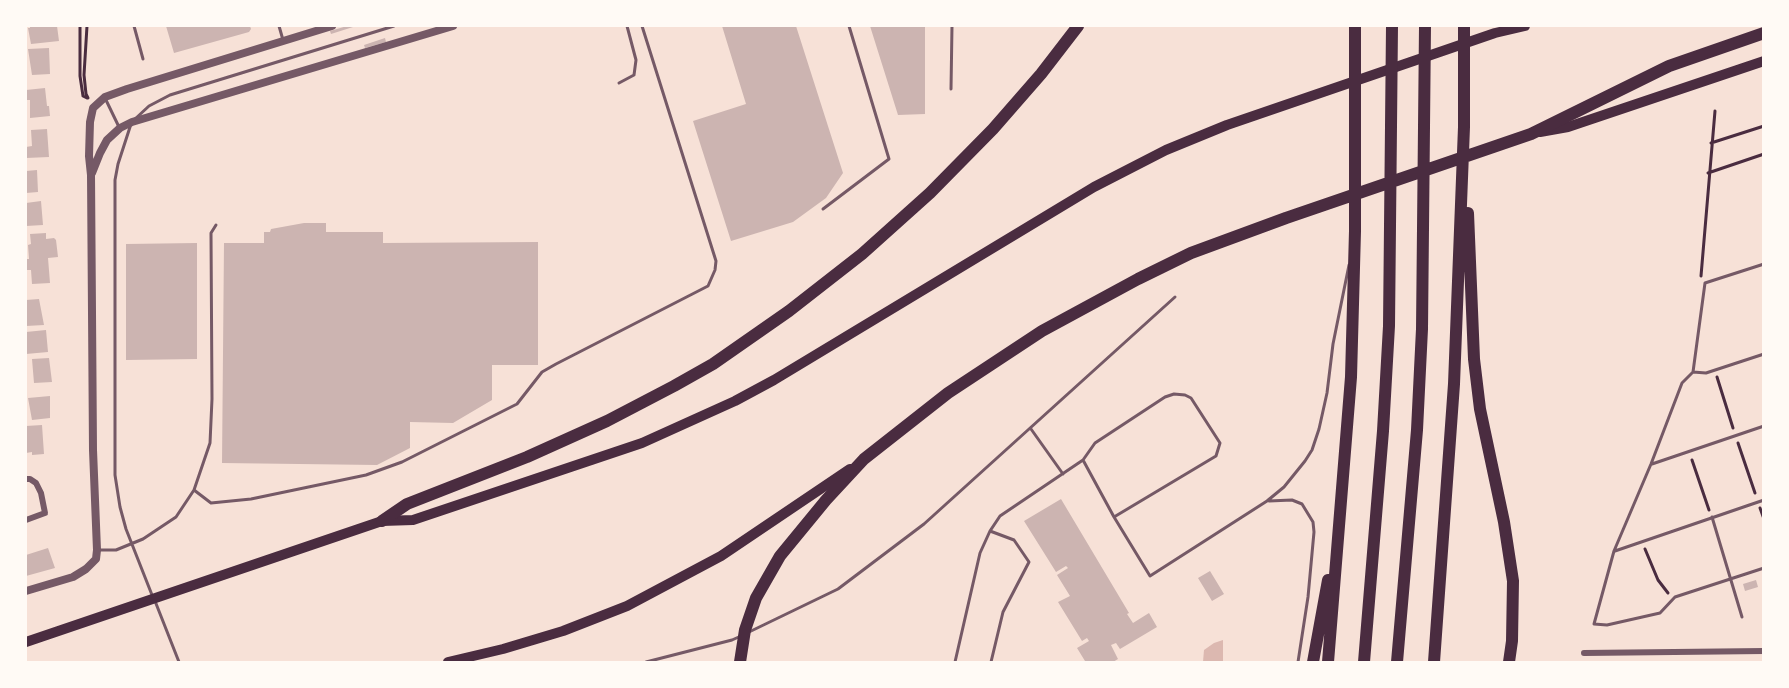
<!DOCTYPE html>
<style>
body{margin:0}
#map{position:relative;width:1789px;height:688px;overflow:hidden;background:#f7e1d7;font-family:"Roboto Condensed",sans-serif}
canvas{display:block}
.frame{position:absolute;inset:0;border:27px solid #fffaf5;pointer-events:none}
</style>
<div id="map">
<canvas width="1789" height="688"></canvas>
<div class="frame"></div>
</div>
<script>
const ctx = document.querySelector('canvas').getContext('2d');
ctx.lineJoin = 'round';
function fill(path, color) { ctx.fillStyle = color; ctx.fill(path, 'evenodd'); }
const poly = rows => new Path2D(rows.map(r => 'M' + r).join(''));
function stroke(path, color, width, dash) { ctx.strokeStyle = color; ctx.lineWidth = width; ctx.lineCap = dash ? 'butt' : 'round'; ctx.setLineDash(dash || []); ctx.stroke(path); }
const water = poly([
 [1223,640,1223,662,1203,662,1204,650,1214,643]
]);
const building = poly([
 [30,26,57,26,59,41,31,44,28,28,30,28],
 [166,26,250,26,251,29,249,32,174,53],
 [347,26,352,26,353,27,331,34,330,31],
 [722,26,796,26,843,173,826,198,793,222,731,241,693,121,746,104],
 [870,26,925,26,925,114,898,115],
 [385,38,386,42,365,48,364,45],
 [49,48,50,74,32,75,28,49],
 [45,88,47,106,49,106,50,116,30,118,30,100,26,100,26,90],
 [47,129,49,157,26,158,26,147,32,146,31,130],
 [37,170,38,192,26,193,26,171],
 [41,201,43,225,26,226,26,203],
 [304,223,326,223,326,232,383,232,383,243,538,242,538,365,492,365,492,400,453,423,410,422,410,448,377,465,222,463,224,243,264,243,264,232,270,232,271,229],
 [46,233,46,239,54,238,56,240,58,257,48,258,50,283,32,284,31,270,26,270,26,259,29,259,28,245,31,244,30,234],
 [197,243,197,359,126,360,126,244],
 [39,299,44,325,26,326,26,300],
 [46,330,48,352,26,354,26,332],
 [49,358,52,382,34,383,32,359],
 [50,396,50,418,32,420,28,398],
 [42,425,44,454,32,455,32,452,26,453,26,426],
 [1061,499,1129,613,1127,614,1133,623,1149,613,1157,627,1120,649,1116,643,1111,645,1118,659,1113,662,1083,662,1085,661,1077,648,1089,641,1087,638,1082,641,1058,602,1070,596,1057,575,1068,568,1066,566,1056,572,1024,521],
 [48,548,55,568,26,576,26,555],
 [1210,571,1224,594,1212,601,1198,578],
 [1756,580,1758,587,1745,591,1743,584]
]);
const path = poly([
 [80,26,80,76,83,96,87,98],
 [87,26,84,75,86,94,88,98],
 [1711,143,1764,126],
 [1708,173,1764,154],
 [1701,276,1715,111],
 [1717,377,1733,428],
 [1738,443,1755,493],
 [1692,460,1709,510],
 [1760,508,1764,519],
 [1645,549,1658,580,1668,593]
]);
const service = poly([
 [134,26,143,59],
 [279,26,283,40],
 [619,83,634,75,636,60,627,26],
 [951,89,952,26],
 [105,98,119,127],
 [135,119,149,106,170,95,394,26],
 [131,124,118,164,115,180,115,475,120,507,126,529,152,595],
 [823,209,889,159,849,26],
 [1693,372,1682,383,1651,464,1614,551,1594,624,1607,625,1660,613,1675,597,1764,568],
 [1693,372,1705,283,1764,264],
 [1693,372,1706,373,1764,354],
 [1031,429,1063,474],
 [1083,460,1095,443,1165,397,1174,394,1185,395,1191,398,1220,443,1216,456,1114,517],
 [1652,464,1764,426],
 [194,490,210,443,212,399,211,233,216,225],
 [1269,501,1292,500,1302,504,1313,522,1314,532,1308,597,1298,662],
 [1712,517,1742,617],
 [990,531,1014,540,1029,562,1003,612,991,662],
 [98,550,116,550,143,539,176,517,194,490,211,503,251,499,366,475,402,462,517,404,542,372,556,364,708,286,715,270,716,261,642,26],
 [1615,551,1764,500],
 [155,601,179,662],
 [749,632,838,589,924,524,1175,297],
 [646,662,732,640,741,636],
 [955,662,980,553,990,531,1000,516,1083,460,1114,517,1150,576,1267,501,1284,487,1305,461,1312,450,1319,429,1327,393,1333,344,1349,265]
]);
const minor = poly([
 [26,479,30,479,36,483,41,493,45,513,26,520],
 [1584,653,1764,651]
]);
const tertiary = poly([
 [92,173,100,153,107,140,120,128,132,122,453,26],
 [26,591,73,577,86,569,96,559,97,550,93,450,91,175,89,156,90,122,93,108,105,97,127,89,332,26]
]);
const trunk = poly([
 [1540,132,1568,127,1764,61],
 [26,642,382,521,413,520,642,443,735,401,774,380,1094,187,1166,150,1227,125,1495,33,1525,26],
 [448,662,503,649,563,631,627,606,721,556,850,469]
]);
const motorway = poly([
 [1468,213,1474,359,1480,409,1504,522,1513,581,1512,641,1509,662],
 [382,521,407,504,527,457,607,421,674,386,713,364,789,311,862,254,930,193,993,129,1041,74,1078,26],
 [740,662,745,630,756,598,780,556,826,500,864,459,948,393,1042,331,1138,279,1191,253,1286,218,1531,134,1669,66,1764,33],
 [1313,662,1328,580],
 [1328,662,1351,377,1355,231,1355,26],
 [1364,662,1383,431,1389,326,1392,26],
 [1397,662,1417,430,1422,329,1425,26],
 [1434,662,1454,384,1464,127,1464,26]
]);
fill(water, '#dcb8b0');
fill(building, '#ccb4b1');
stroke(path, '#4a2c40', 3);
stroke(service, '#755966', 3);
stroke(minor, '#755966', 6);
stroke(tertiary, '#755966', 8);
stroke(trunk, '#4a2c40', 10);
stroke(motorway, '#4a2c40', 12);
</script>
